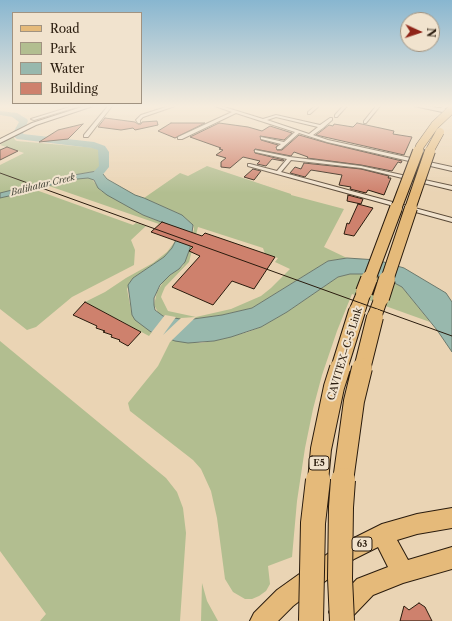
<!DOCTYPE html>
<meta charset="utf-8">
<style>
body{margin:0}
#map{position:relative;width:452px;height:621px;overflow:hidden;background:#ead4b4;font-family:"Libre Caslon Text",serif}
canvas{display:block}
.legend{position:absolute;left:12px;top:12px;width:130px;height:92px;box-sizing:border-box;background:#f1e3ce;border:1px solid #a19381;margin:0;padding:5px 7px;list-style:none;font-size:12px;color:#291b0d}
.legend li{display:flex;align-items:center;gap:8px;height:20px}
.legend b{width:20px;border:1px solid #a19381}
.north{position:absolute;left:400px;top:12px;width:40px;height:40px;box-sizing:border-box;background:#f1e3ce;border:1px solid #a19381;border-radius:50%;rotate:93deg;font-size:11px;font-weight:700;line-height:16px;text-align:center;color:#291b0d}
.north::after{content:'';display:block;margin:auto;width:14px;height:18px;background:#8f2418;clip-path:polygon(50% 0,100% 100%,50% 72%,0 100%)}
</style>
<div id="map">
<canvas width="452" height="621"></canvas>
<ul class="legend">
<li><b style="height:5px;background:#e5ba7a"></b>Road</li>
<li><b style="height:11px;background:#b2be90"></b>Park</li>
<li><b style="height:11px;background:#98b8ad"></b>Water</li>
<li><b style="height:11px;background:#ce816d"></b>Building</li>
</ul>
<div class="north">N</div>
</div>
<script>
const ctx = document.querySelector('canvas').getContext('2d');
ctx.lineJoin = 'round';
function fill(path, color) { ctx.fillStyle = color; ctx.fill(path, 'evenodd'); }
const poly = rows => new Path2D(rows.map(r => 'M' + r).join(''));
function stroke(path, color, width, dash) { ctx.strokeStyle = color; ctx.lineWidth = width; ctx.lineCap = dash ? 'butt' : 'round'; ctx.setLineDash(dash || []); ctx.stroke(path); }
function write(font, color, halo, rows, align = 'center') {
  ctx.font = font + ' "Libre Caslon Text",serif'; ctx.lineWidth = 4; ctx.setLineDash([]); ctx.textBaseline = 'middle'; ctx.strokeStyle = halo; ctx.fillStyle = color; for (const [text, x, y, turn = 0] of rows) {
    ctx.save(); ctx.translate(x, y); ctx.rotate((+turn || 0) * Math.PI / 180); ctx.textAlign = isNaN(turn) ? turn : align; if (halo) ctx.strokeText(text, 0, 0); ctx.fillText(text, 0, 0); ctx.restore();
  }
}
const green = poly([
 [13,136,15,140,17,141,97,148,100,154,99,168,97,171,68,176,0,193,0,165,24,153,0,145],
 [207,166,291,194,291,195,344,209,324,247,347,258,328,261,252,308,222,315,186,320,174,319,159,314,154,305,157,292,165,279,183,266,190,248,194,229,193,225,182,215,144,198,180,173,188,176],
 [198,227,263,248,265,254,278,258,275,262,290,269,271,288,261,296,231,309,196,317,168,311,161,297,162,294,165,287,189,262],
 [75,178,91,178,101,191,143,215,161,222,159,224,49,186],
 [36,190,133,225,136,223,146,226,131,240,135,250,134,265,72,297,36,327,27,330,0,309,0,198],
 [176,240,172,248,164,257,133,278,127,289,131,310,152,332,149,336,85,302,105,292,126,278,153,263,167,252],
 [350,274,372,274,385,278,402,287,430,322,352,294,337,331,322,375,313,409,305,448,297,501,292,557,268,566,270,584,266,591,259,596,252,599,245,599,233,592,225,579,217,518,211,491,201,469,193,460,130,411,128,403,158,366,171,340,200,343,214,341,248,332,261,327,287,312,338,277],
 [0,341,166,478,177,492,183,508,186,533,180,621,40,621,46,614,0,551],
 [202,583,207,601,218,621,201,621]
]);
const water = poly([
 [97,171,103,174,107,179,135,195,144,198,182,215,193,225,190,248,185,262,179,269,170,275,160,285,154,298,154,305,155,310,163,316,186,320,222,315,252,308,328,261,347,258,377,260,404,268,446,293,452,302,452,352,437,330,402,287,385,278,372,274,350,274,338,277,287,312,261,327,231,337,214,341,188,343,175,341,151,332,135,320,132,315,128,285,133,278,164,257,172,248,176,240,169,225,143,215,107,195,98,188,94,180,88,178,67,180,35,190,0,198,0,193,68,176,97,171]
]);
const pier = poly([
 [165,315,176,317,163,335,181,318,196,317,170,342,151,333]
]);
const river = poly([
 [0,111,17,113,27,119,28,121,23,134,94,142,105,146,109,152,109,167,100,178,92,178,90,176,99,166,98,150,92,148,17,139,13,136,13,133,19,122,12,117,0,115,0,111]
]);
const building = poly([
 [105,118,135,122,138,124,141,124,142,122,157,121,158,125,135,130,133,128,121,130,98,127,105,118],
 [171,123,205,123,175,138,158,131,171,123],
 [219,123,248,127,262,131,270,126,292,133,284,140,260,136,261,140,278,145,276,147,277,150,282,150,299,135,327,143,402,161,401,163,398,162,392,171,361,165,307,158,308,157,294,152,291,156,255,149,254,150,255,153,284,160,283,161,272,159,266,166,257,164,260,161,243,157,230,168,221,167,221,162,226,158,216,155,223,150,219,149,221,148,190,137,219,123],
 [357,123,394,131,393,134,412,137,404,155,316,135,329,125,333,126,334,124,353,127,357,123],
 [83,124,68,139,39,142,58,130,83,124],
 [7,147,18,151,0,160,0,150,7,147],
 [304,163,361,169,389,176,388,178,391,178,384,195,368,190,366,193,350,189,351,187,339,185,342,175,311,170,305,177,290,173,295,167,301,169,304,163],
 [253,169,261,171,254,180,244,177,253,169],
 [348,195,363,199,361,204,347,201,348,195],
 [358,204,373,208,354,236,344,234,347,223,349,224,358,204],
 [162,222,202,236,205,233,275,257,254,289,232,281,213,305,172,287,200,256,189,251,193,247,151,232,162,222],
 [85,302,141,332,128,346,119,341,120,340,111,337,112,335,103,332,105,331,96,328,97,326,73,315,85,302],
 [419,603,425,607,432,621,400,621,404,606,409,610,419,603]
]);
const street = poly([
 [73,106,80,106,34,120,31,119,73,106],
 [108,106,112,106,88,137,84,137,84,135,108,106],
 [169,106,175,106,143,117,140,120,140,123,138,123,136,120,141,115,169,106],
 [215,106,221,106,263,119,276,115,320,125,330,118,332,118,332,120,323,128,313,135,328,140,452,167,452,171,327,142,299,133,281,149,277,149,277,147,281,144,261,139,261,137,284,142,295,132,236,113,182,139,178,139,178,137,232,112,215,106],
 [276,117,318,127,309,134,267,120,276,117],
 [315,106,319,106,310,114,308,114,308,112,315,106],
 [343,106,347,106,337,117,335,117,335,115,343,106],
 [376,106,380,106,366,123,364,123,364,121,376,106],
 [443,106,448,106,442,111,440,111,440,109,443,106],
 [255,150,290,157,361,166,452,186,452,190,361,168,291,160,281,172,452,218,452,222,248,166,248,164,250,164,277,171,287,159,255,152,255,150]
]);
const secondary = poly([
 [85,106,93,106,36,125,0,143,0,139,32,123,85,106],
 [414,106,426,106,452,110,452,114,414,106]
]);
const primary = poly([
 [452,508,452,528,417,534,397,540,408,560,452,547,452,569,403,583,373,595,349,620,333,620,329,612,333,604,357,579,388,567,378,547,354,559,293,606,278,621,250,621,254,613,277,590,340,545,382,524,417,514,452,508]
]);
const highway = poly([
 [364,287,369,288,371,292,365,311,362,315,357,317,352,315,349,311,357,292,359,288,364,287],
 [381,293,386,294,388,298,380,321,375,323,370,321,367,317,376,294,381,293]
]);
const tram = poly([
 [0,173,452,336]
]);
const highwayBridgeFar5 = poly([
 [418,152,420,146,435,125,452,109],
 [429,152,440,132]
]);
const highwayBridgeFar4 = poly([
 [396,209,418,151],
 [410,209,430,151]
]);
const highwayBridgeFar3 = poly([
 [369,280,396,208],
 [387,280,411,208]
]);
const highwayBridgeFar2 = poly([
 [364,292,369,279],
 [381,298,387,279],
 [339,369,357,311],
 [362,369,375,317]
]);
const highwayBridgeFar1 = poly([
 [318,481,321,449,334,387,340,368],
 [343,481,354,401,362,368]
]);
const highwayBridge = poly([
 [311,621,313,523,318,480],
 [342,621,340,578,341,507,343,480]
]);
const farWaternames = [
 ["Balihatar Creek",43,185,-14]
];
const shields = [
 [319,463,20],
 [362,544,20]
];
const shieldNames = [
 ["E5",319,463],
 ["63",362,544]
];
const streetNames = [
 ["CAVITEX–C-5 Link",345,354,-73]
];
fill(green, '#b2be90');
fill(water, '#98b8ad');
stroke(water, '#6c796d', 1);
fill(pier, '#ead4b4');
fill(river, '#98b8ad');
fill(building, '#ce816d');
stroke(building, '#291b0d', 1);
stroke(street, '#594937', 2);
stroke(secondary, '#291b0d', 2);
stroke(primary, '#291b0d', 2);
stroke(highway, '#291b0d', 2);
fill(street, '#f1e3ce');
fill(secondary, '#f1e3ce');
fill(primary, '#e5ba7a');
fill(highway, '#e5ba7a');
stroke(tram, '#291b0d', 1);
stroke(highwayBridgeFar5, '#291b0d', 9, []);
stroke(highwayBridgeFar4, '#291b0d', 12, []);
stroke(highwayBridgeFar3, '#291b0d', 14, []);
stroke(highwayBridgeFar2, '#291b0d', 18, []);
stroke(highwayBridgeFar1, '#291b0d', 22, []);
stroke(highwayBridge, '#291b0d', 26, []);
stroke(highwayBridgeFar5, '#e5ba7a', 8);
stroke(highwayBridgeFar4, '#e5ba7a', 10);
stroke(highwayBridgeFar3, '#e5ba7a', 12);
stroke(highwayBridgeFar2, '#e5ba7a', 16);
stroke(highwayBridgeFar1, '#e5ba7a', 20);
stroke(highwayBridge, '#e5ba7a', 24);
const sky = ctx.createLinearGradient(0, 0, 0, 193);
sky.addColorStop(0, '#88b6d0');
sky.addColorStop(0.55, '#f6ecdd');
sky.addColorStop(1, '#f6ecdd00');
ctx.fillStyle = sky;
ctx.fillRect(0, 0, 452, 193);
write('italic 9px', '#4a4a3d', '#f1e3ce', farWaternames);
for (const [x, y, w] of shields) { const box = new Path2D(); box.roundRect(x - w / 2, y - 7, w, 14, 3); ctx.fillStyle = '#f1e3ce'; ctx.fill(box); stroke(box, '#291b0d', 1); }
write('bold 9px', '#291b0d', null, shieldNames);
write('10px', '#291b0d', '#f1e3ce', streetNames);
</script>
